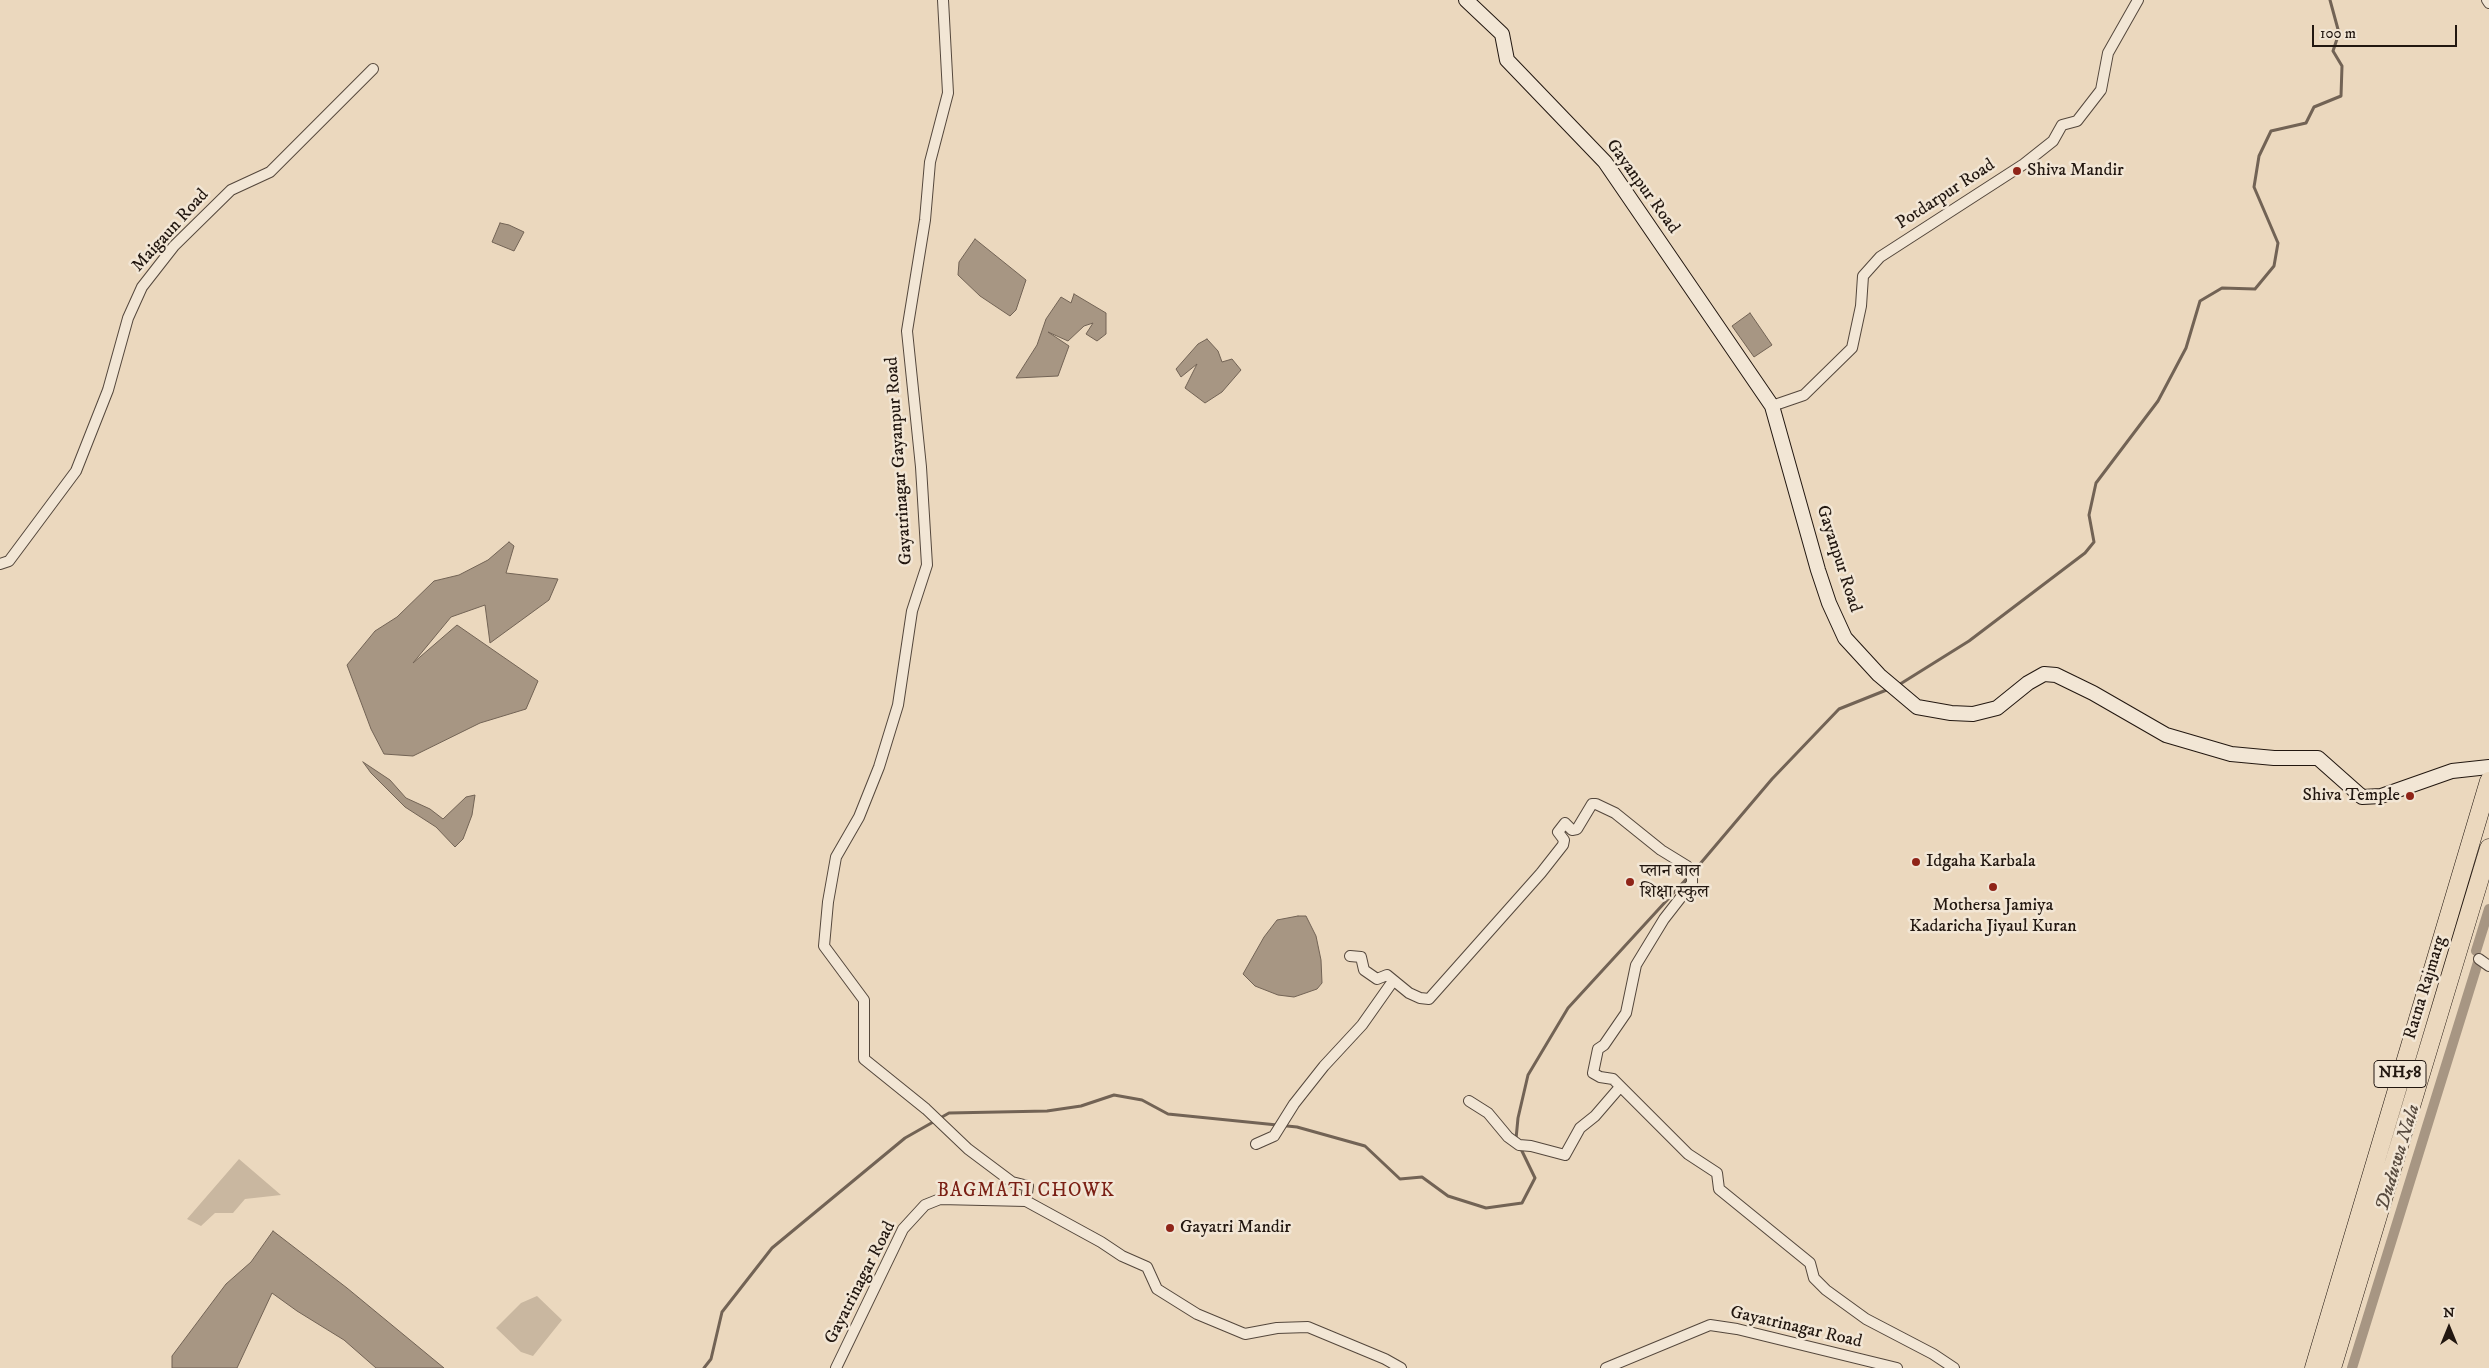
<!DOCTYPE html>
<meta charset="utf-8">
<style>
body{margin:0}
#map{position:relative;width:2489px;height:1368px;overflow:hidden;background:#ebd8be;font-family:"IM FELL DW Pica",serif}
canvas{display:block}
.north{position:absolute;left:2424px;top:1303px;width:50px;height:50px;-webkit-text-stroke:4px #f2e6d5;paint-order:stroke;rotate:0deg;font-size:14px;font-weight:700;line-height:20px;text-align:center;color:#221710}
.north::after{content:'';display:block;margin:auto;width:18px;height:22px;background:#221710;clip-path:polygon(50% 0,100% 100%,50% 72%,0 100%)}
.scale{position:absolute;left:2312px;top:25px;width:145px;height:22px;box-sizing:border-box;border:2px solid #221710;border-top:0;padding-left:6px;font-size:15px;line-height:18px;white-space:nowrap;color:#221710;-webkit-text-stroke:4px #f2e6d5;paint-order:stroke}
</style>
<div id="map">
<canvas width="2489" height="1368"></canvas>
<div class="north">N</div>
<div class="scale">100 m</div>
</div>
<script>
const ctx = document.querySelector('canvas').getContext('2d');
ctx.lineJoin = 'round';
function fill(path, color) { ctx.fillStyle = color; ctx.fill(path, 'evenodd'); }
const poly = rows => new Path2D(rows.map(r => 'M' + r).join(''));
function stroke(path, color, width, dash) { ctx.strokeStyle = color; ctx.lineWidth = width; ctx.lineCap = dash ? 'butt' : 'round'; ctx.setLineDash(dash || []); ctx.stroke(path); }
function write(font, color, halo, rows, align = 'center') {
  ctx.font = font + ' "IM FELL DW Pica","Noto Serif Devanagari",serif'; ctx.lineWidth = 5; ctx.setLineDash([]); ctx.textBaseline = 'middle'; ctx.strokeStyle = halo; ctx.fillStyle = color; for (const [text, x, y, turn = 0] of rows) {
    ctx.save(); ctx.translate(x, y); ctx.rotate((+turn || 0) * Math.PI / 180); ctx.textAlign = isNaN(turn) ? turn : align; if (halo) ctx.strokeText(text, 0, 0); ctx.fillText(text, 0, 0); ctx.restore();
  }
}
const green = poly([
 [239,1159,281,1195,245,1199,233,1213,215,1213,201,1226,187,1219],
 [537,1296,562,1320,533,1356,521,1352,496,1328,521,1303]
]);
const water = poly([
 [500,223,509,225,524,232,514,251,492,242,500,223],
 [975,239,1026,280,1016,310,1010,316,980,296,958,275,959,262,975,239],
 [1074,294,1106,313,1106,334,1097,341,1086,334,1093,323,1084,326,1068,341,1048,332,1069,346,1058,376,1016,378,1037,345,1046,319,1061,297,1071,303,1074,294],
 [1750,313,1772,345,1754,357,1732,326,1750,313],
 [1207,339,1218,351,1222,362,1232,359,1241,370,1222,392,1205,403,1185,388,1197,364,1181,377,1176,369,1198,344,1207,339],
 [509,542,514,546,506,573,558,579,549,600,490,643,485,605,451,617,413,663,457,625,538,681,526,709,480,723,413,756,384,754,371,729,347,665,375,631,397,617,434,581,459,575,488,560,509,542],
 [363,762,390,780,406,798,430,809,443,819,466,797,475,795,472,815,463,839,455,847,436,827,405,807,371,773,363,762],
 [1298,916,1306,916,1316,936,1321,960,1322,983,1317,989,1294,997,1278,995,1255,986,1243,974,1264,937,1277,920,1298,916],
 [273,1231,347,1288,444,1368,376,1368,344,1340,297,1311,272,1293,237,1368,172,1368,172,1356,226,1284,251,1262,273,1231]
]);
const stream = poly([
 [1897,686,1969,641,2085,553,2094,542,2089,515,2096,483,2158,401,2186,348,2200,301,2222,288,2255,289,2274,266,2278,243,2254,187,2259,156,2271,131,2306,123,2314,107,2341,96,2342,66,2333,51,2339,33,2330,0],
 [1694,871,1772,779,1839,709,1889,689],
 [1516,1139,1518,1118,1528,1075,1568,1008,1690,875],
 [704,1368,711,1359,722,1312,772,1248,905,1138,949,1113,1047,1111,1081,1106,1114,1095,1142,1100,1168,1114,1297,1127,1365,1146,1400,1179,1422,1177,1448,1196,1486,1208,1522,1203,1535,1178,1520,1147]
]);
const canal = poly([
 [2476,951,2489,909],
 [2352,1368,2479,959]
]);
const street = poly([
 [943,0,948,93,930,162,925,220,907,331,921,467,927,565,912,611,898,705,879,767,859,817,836,857,828,902,824,946,864,1000,864,1059,926,1109,968,1149,1012,1182,1028,1186,1026,1201],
 [2487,0,2489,3],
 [1772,406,1804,395,1852,348,1861,306,1863,276,1880,257,2024,164,2053,141,2062,125,2077,121,2101,90,2108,53,2138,0],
 [0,564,9,561,76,471,108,390,128,318,142,287,174,246,231,190,270,172,373,69],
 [1350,956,1361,957,1364,970,1377,979,1387,975,1409,993,1420,998,1429,999,1541,873,1563,845,1564,840,1558,832,1565,823,1572,830,1577,829,1592,804,1596,804,1615,813,1661,850,1687,866,1692,872,1692,883,1664,919,1636,965,1626,1013,1604,1045,1598,1049,1593,1073,1600,1077,1613,1079,1688,1154,1717,1173,1719,1189,1810,1263,1814,1278,1826,1290,1866,1319,1933,1354,1954,1368],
 [2479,959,2489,966],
 [1469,1101,1488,1113,1508,1137,1519,1145,1531,1146,1565,1155,1580,1128,1595,1116,1620,1087],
 [1256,1144,1274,1136,1294,1104,1324,1066,1362,1025,1393,981],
 [836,1368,903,1229,925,1205,940,1199,1026,1201,1101,1242,1122,1256,1147,1267,1157,1289,1197,1314,1245,1334,1277,1328,1308,1327,1385,1359,1401,1368],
 [1606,1368,1710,1325,1737,1329,1897,1368]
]);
const secondary = poly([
 [1466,0,1502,34,1507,60,1605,162,1772,406,1818,570,1829,603,1845,638,1879,675,1917,707,1951,713,1973,714,1997,708,2028,683,2044,674,2056,675,2093,693,2166,735,2231,754,2274,758,2318,758,2362,797,2381,796,2452,771,2489,767]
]);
const highway = poly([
 [2314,1368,2489,781],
 [2332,1368,2489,848]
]);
const markers = [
 [2017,171,5,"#8f2418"],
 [2410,796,5,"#8f2418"],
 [1916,862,5,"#8f2418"],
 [1630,882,5,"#8f2418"],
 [1993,887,5,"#8f2418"],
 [1170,1228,5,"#8f2418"]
];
const shields = [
 [2400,1074,52]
];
const shieldNames = [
 ["NH58",2400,1074]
];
const poiNames = [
 ["Shiva Mandir",2027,171],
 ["Shiva Temple",2400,796,"right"],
 ["Idgaha Karbala",1926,862],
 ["प्लान बाल",1640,872],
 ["शिक्षा स्कुल",1640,893],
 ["Mothersa Jamiya",1993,906,"center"],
 ["Kadaricha Jiyaul Kuran",1993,927,"center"],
 ["Gayatri Mandir",1180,1228]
];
const streetNames = [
 ["Gayanpur Road",1642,187,54],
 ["Potdarpur Road",1946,195,-33],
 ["Maigaun Road",171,231,-48],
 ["Gayatrinagar Gayanpur Road",900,461,-94],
 ["Gayanpur Road",1838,559,72],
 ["Ratna Rajmarg",2426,988,-73],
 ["Gayatrinagar Road",861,1283,-63],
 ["Gayatrinagar Road",1796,1328,13]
];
const waterNames = [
 ["Duduwa Nala",2399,1158,-73]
];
const neighbourhoodNames = [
 ["BAGMATI CHOWK",1026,1192]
];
fill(green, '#c9b7a0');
fill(water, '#a79683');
stroke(water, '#726355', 1);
stroke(stream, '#726355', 3);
stroke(canal, '#a79683', 10);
stroke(street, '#54473c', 12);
stroke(secondary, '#221710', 16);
stroke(highway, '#221710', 19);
stroke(street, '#f2e6d5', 10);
stroke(secondary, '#f2e6d5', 14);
stroke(highway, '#ebd8be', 18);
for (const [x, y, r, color] of markers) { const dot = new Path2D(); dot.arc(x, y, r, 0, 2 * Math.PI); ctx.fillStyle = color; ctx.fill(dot); stroke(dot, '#f2e6d5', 2); }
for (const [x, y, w] of shields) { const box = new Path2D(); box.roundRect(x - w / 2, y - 13.5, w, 27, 4); ctx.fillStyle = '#f2e6d5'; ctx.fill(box); stroke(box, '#221710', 1); }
write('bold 16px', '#221710', null, shieldNames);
write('18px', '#221710', '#f2e6d5', poiNames, 'left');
write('18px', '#221710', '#f2e6d5', streetNames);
write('italic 19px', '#574a3e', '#f2e6d5', waterNames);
ctx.letterSpacing = '1px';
write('19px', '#7a1f14', '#f2e6d5', neighbourhoodNames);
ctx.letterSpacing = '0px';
</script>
